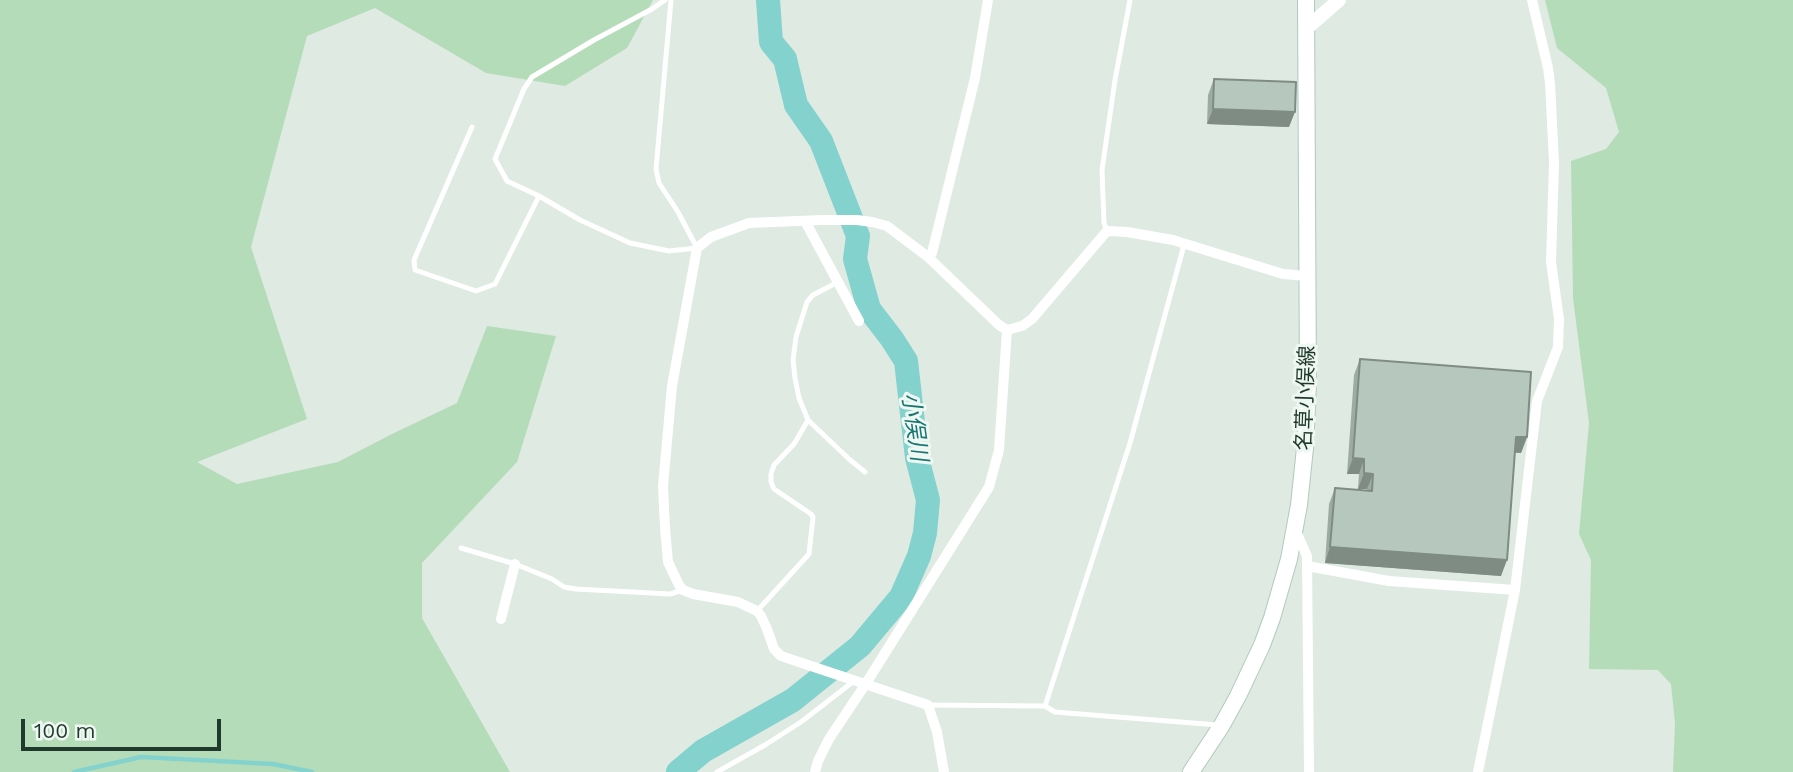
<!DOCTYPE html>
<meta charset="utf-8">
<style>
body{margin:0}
#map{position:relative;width:1793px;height:772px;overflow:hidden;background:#deeae2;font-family:"Work Sans",sans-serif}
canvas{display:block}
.scale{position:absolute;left:21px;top:719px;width:200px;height:32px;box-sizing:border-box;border:4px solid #1f3a2d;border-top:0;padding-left:9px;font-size:21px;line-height:24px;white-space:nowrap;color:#1f3a2d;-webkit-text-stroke:5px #eef7f1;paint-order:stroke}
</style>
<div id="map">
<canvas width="1793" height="772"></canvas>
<div class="scale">100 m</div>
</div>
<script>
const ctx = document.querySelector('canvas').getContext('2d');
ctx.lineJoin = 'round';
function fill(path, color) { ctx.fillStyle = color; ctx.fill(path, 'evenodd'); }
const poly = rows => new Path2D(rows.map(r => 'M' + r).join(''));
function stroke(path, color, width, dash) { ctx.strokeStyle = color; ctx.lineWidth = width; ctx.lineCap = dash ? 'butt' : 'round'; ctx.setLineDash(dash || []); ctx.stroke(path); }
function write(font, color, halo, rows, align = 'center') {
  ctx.font = font + ' "Work Sans","Noto Sans JP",sans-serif'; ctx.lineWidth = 6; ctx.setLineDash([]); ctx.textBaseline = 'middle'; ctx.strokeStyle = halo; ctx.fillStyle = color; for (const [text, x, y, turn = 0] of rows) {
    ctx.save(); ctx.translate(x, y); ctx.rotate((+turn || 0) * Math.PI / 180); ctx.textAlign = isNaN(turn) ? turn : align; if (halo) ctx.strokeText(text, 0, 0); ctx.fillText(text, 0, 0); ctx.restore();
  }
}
const green = poly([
 [0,0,653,0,627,48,565,86,486,73,375,8,307,36,251,247,307,419,197,462,237,484,338,462,392,434,457,403,487,326,556,336,517,462,422,563,422,618,510,772,0,772],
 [1545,0,1793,0,1793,772,1673,772,1675,723,1671,684,1658,670,1589,669,1591,560,1579,534,1589,423,1573,298,1571,161,1606,149,1619,132,1606,88,1557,48]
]);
const stream = poly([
 [74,772,141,757,273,764,312,772]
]);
const river = poly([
 [678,772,703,751,793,700,860,646,901,597,919,556,925,533,928,500,917,458,906,361,892,339,869,309,855,259,858,236,821,141,796,105,785,59,771,42,768,0]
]);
const service = poly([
 [665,0,652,9,594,40,532,77,524,89,495,159,507,181,539,196,580,220,630,243,669,251,697,248,678,212,659,183,656,169,671,0],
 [472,127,414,260,415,270,476,291,495,284,539,196],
 [1107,231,1104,223,1102,170,1115,80,1130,0],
 [838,282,813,295,807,302,796,337,793,360,795,378,799,398,808,420,849,459,865,472],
 [461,548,515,564,552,579,564,587,576,589,670,594,683,590],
 [757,611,809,554,813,517,811,514,774,489,771,482,771,474,774,465,794,444,808,420],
 [929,705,1045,706,1055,712,1218,725],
 [1045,706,1130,443,1184,245],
 [717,772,765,745,801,722,854,681]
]);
const minor = poly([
 [805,221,859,321],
 [928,257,932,253,975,78,988,0],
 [1295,529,1307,556,1309,772],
 [1307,566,1389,581,1515,590],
 [501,619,515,564],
 [815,772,818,761,829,739,865,685,989,487,999,450,1007,330],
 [944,772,937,732,928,705,781,656,774,649,767,629,761,616,757,611,738,602,693,594,683,590,679,585,668,562,665,528,663,486,672,386,697,248,711,237,749,223,822,220,857,220,872,222,887,226,928,257,999,325,1007,330,1022,326,1032,319,1107,231,1127,232,1173,240,1283,274,1307,276],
 [1478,772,1515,590,1537,401,1558,347,1559,319,1551,262,1554,163,1550,83,1548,68,1532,0]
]);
const tertiary = poly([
 [1307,28,1339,0]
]);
const secondary = poly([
 [1191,772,1222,725,1238,696,1262,645,1272,618,1289,559,1299,505,1305,448,1308,384,1306,0]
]);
const wall = poly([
 [1214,79,1289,127,1207,124,1208,95],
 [1360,359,1527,437,1521,453,1515,453,1501,576,1325,563,1329,504,1335,488,1367,491,1367,489,1358,489,1359,474,1347,474,1354,375]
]);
const shadedWall = poly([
 [1213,109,1295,112,1289,127,1207,124],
 [1516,437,1527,437,1521,453,1510,452],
 [1353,458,1364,459,1359,474,1347,474],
 [1364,473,1373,474,1367,489,1358,489],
 [1330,547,1507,560,1501,576,1325,563]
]);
const building = poly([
 [1214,79,1296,82,1295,112,1213,109,1214,79],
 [1360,359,1531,372,1527,437,1516,437,1507,560,1330,547,1335,488,1372,491,1373,474,1364,473,1364,459,1353,458,1360,359]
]);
const streetNames = [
 ["名草小俣線",1306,398,-88]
];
const waterNames = [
 ["小俣川",914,427,82]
];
fill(green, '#b5dcb8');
stroke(stream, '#83d2ce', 4.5);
stroke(river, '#83d2ce', 24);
stroke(secondary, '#b1cabc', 18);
stroke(service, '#fff', 5);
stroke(minor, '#fff', 10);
stroke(tertiary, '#fff', 14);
stroke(secondary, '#fff', 16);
fill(wall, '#9daca3');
fill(shadedWall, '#7f8c84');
fill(building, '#b6c8bd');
stroke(building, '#7f8c84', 2);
write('21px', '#1f3a2d', '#eef7f1', streetNames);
write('italic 23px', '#187774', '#eef7f1', waterNames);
</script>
